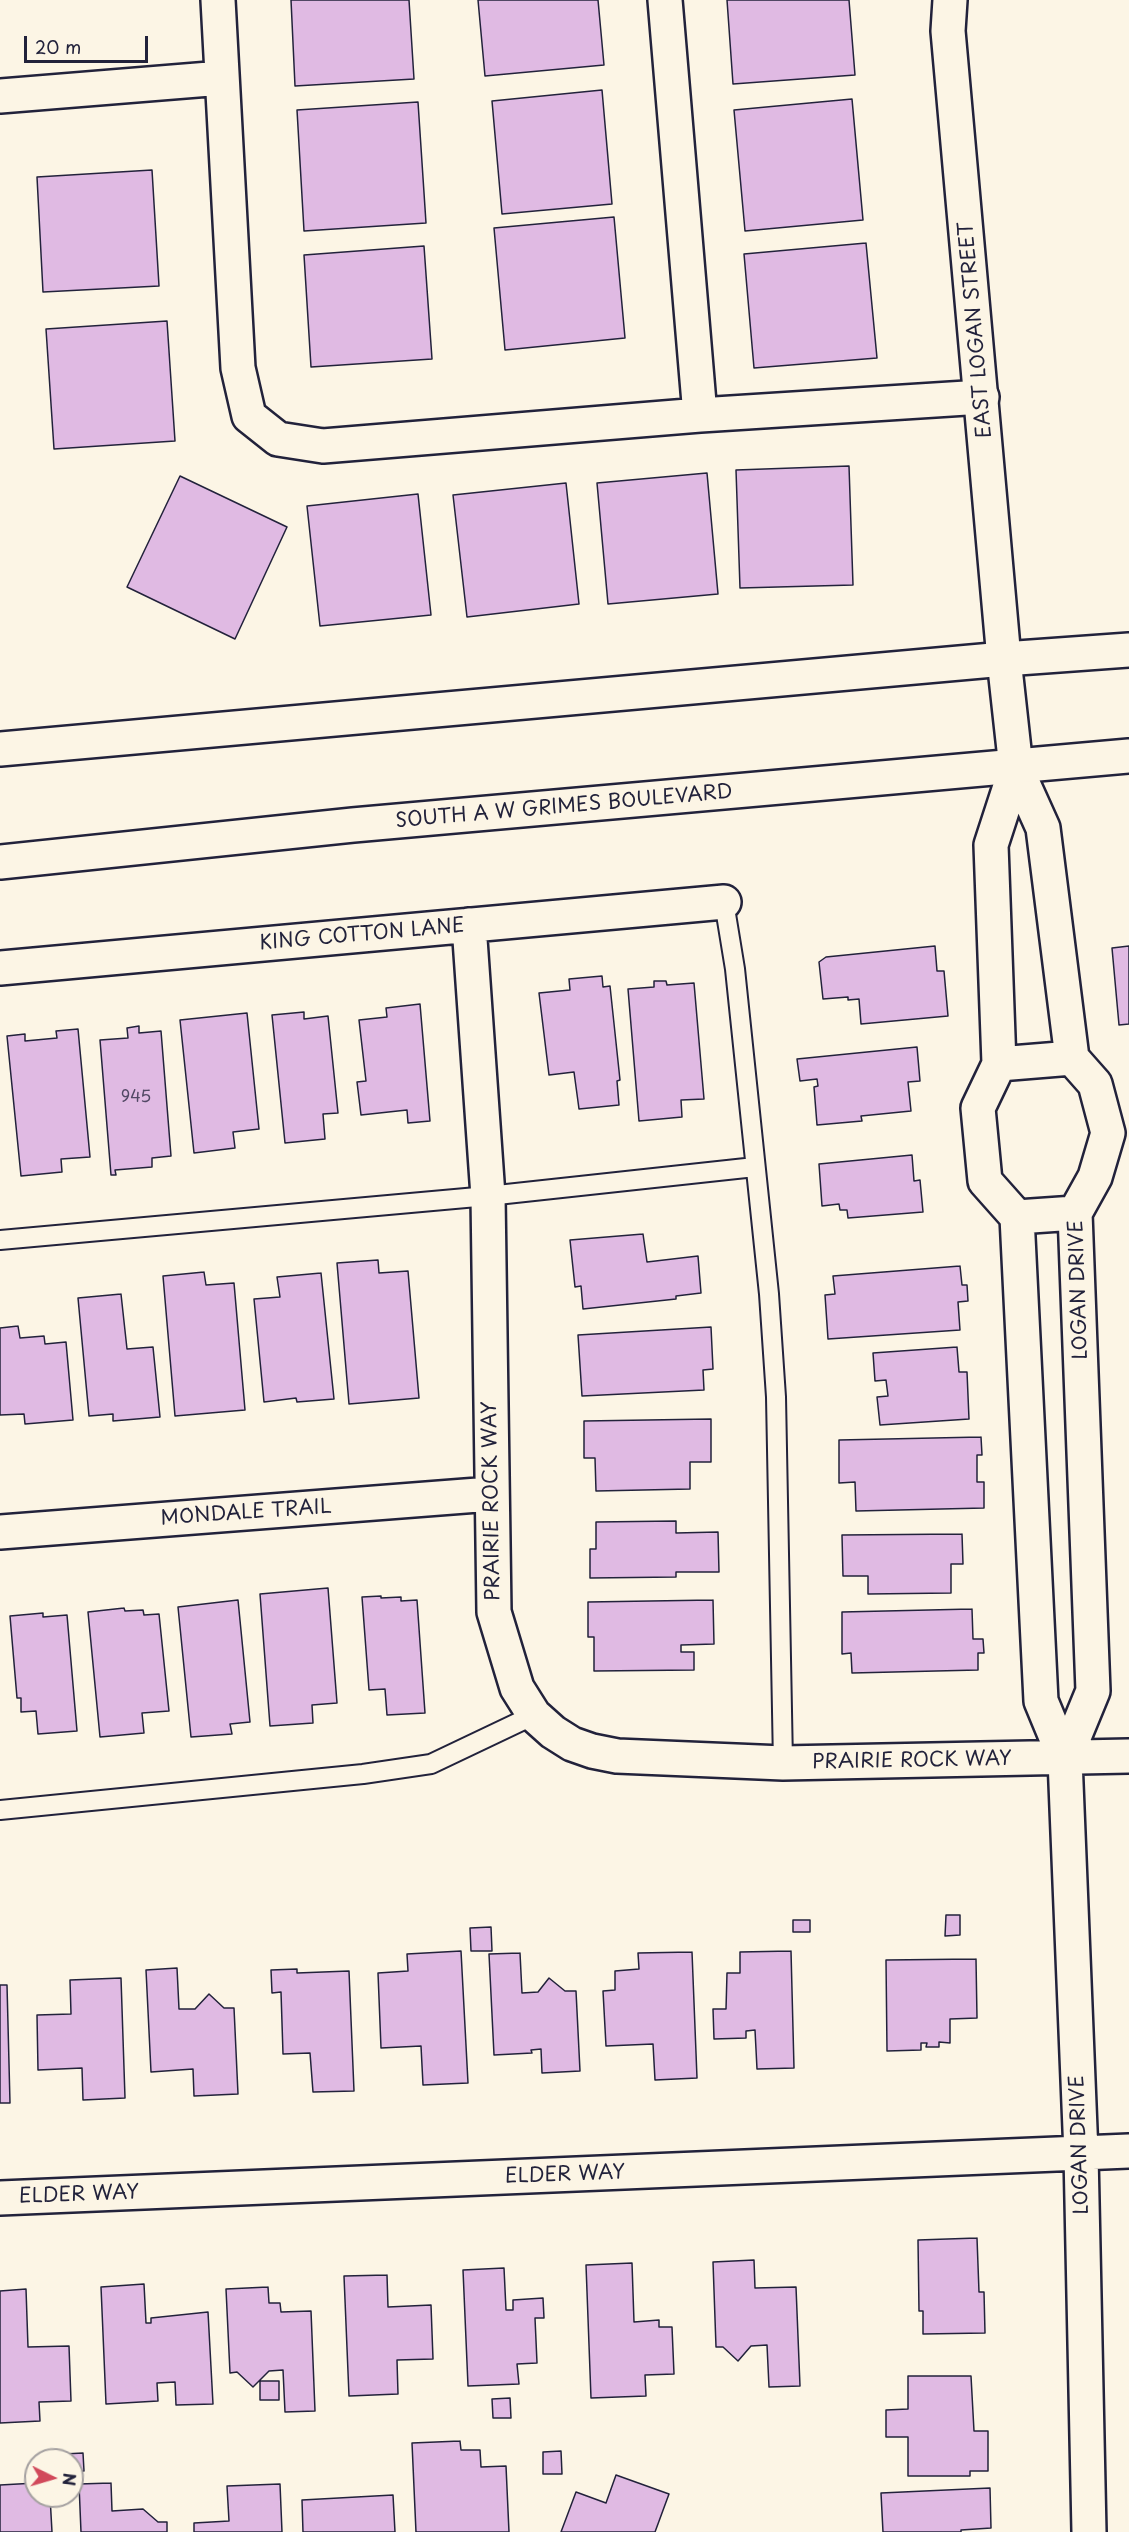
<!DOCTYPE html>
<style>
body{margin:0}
#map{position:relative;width:1129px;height:2532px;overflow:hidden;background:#fcf5e5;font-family:"Playpen Sans",sans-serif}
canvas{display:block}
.north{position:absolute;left:24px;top:2448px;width:60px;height:60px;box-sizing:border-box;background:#fcf5e5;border:2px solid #a5a1a1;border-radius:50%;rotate:95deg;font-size:16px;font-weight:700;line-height:24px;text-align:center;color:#22223b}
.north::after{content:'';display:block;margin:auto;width:21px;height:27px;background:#d1495b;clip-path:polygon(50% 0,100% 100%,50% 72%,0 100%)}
.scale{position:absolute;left:24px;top:36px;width:124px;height:27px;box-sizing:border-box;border:3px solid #22223b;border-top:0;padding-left:8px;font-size:18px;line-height:21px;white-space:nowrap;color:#22223b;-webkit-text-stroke:4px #fcf5e5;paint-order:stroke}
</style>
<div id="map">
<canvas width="1129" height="2532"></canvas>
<div class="north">N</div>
<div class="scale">20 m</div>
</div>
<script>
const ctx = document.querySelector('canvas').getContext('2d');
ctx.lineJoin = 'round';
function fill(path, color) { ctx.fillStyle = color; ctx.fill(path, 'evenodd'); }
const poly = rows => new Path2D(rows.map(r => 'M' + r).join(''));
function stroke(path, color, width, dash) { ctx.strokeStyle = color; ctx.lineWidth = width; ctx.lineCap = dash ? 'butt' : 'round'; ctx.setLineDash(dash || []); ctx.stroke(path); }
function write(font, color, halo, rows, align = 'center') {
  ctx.font = font + ' "Playpen Sans",sans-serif'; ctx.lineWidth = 4.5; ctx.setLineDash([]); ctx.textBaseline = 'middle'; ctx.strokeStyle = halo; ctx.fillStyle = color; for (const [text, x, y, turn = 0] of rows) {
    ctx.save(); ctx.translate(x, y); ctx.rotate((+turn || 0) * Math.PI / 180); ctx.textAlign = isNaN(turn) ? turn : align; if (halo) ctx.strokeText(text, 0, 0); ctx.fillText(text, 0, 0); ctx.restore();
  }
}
const building = poly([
 [291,0,409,0,414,79,295,86,291,0],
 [478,0,598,0,604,65,485,76,478,0],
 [727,0,849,0,855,75,733,84,727,0],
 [602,90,612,204,502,214,492,101,602,90],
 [852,99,863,220,745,231,734,110,852,99],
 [418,102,426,223,304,231,297,110,418,102],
 [152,170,159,286,43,292,37,177,152,170],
 [614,217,625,338,505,350,494,228,614,217],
 [866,243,877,358,754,368,744,254,866,243],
 [424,246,432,359,311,367,304,255,424,246],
 [167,321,175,441,54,449,46,329,167,321],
 [849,466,853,585,740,588,736,470,849,466],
 [707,473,718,594,608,604,597,483,707,473],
 [180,476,287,527,235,639,127,587,180,476],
 [566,483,579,604,467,617,453,495,566,483],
 [418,494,431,615,320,626,307,506,418,494],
 [935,946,937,971,944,971,948,1016,861,1024,859,999,848,1000,848,997,823,999,819,962,826,957,935,946],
 [1129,946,1129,1024,1119,1025,1112,948,1129,946],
 [602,976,603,987,610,986,620,1080,617,1081,619,1105,579,1109,574,1072,549,1075,539,993,570,990,569,979,602,976],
 [654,981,666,981,667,985,694,983,704,1099,681,1100,682,1117,639,1121,628,989,654,987,654,981],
 [420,1004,430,1121,408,1123,407,1110,361,1115,357,1082,366,1081,359,1020,387,1017,386,1008,420,1004],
 [304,1012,304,1019,328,1016,338,1113,323,1114,325,1139,285,1143,272,1015,304,1012],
 [247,1013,259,1129,233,1132,235,1148,194,1153,180,1020,247,1013],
 [139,1026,139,1033,161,1031,171,1156,152,1158,152,1167,115,1170,116,1175,111,1175,100,1040,128,1038,127,1028,139,1026],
 [78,1029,90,1157,61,1159,62,1172,21,1176,7,1036,25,1034,25,1041,57,1038,56,1031,78,1029],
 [917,1047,920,1081,908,1082,911,1111,861,1116,862,1121,817,1125,814,1087,818,1086,817,1079,800,1081,797,1059,917,1047],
 [912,1155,914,1181,920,1180,923,1212,848,1218,847,1210,840,1210,839,1204,822,1206,819,1164,912,1155],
 [643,1234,647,1262,698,1256,701,1293,676,1296,676,1299,583,1309,581,1286,575,1287,570,1240,643,1234],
 [378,1260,379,1273,408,1271,419,1398,349,1404,337,1263,378,1260],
 [960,1266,962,1285,967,1285,968,1301,958,1302,960,1330,828,1339,825,1295,835,1294,833,1276,960,1266],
 [204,1272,206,1285,234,1283,245,1410,175,1416,163,1276,204,1272],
 [321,1273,334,1399,297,1402,296,1398,264,1402,254,1299,280,1297,277,1277,321,1273],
 [121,1294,127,1349,153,1347,160,1417,113,1421,113,1414,89,1416,78,1298,121,1294],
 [18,1326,20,1338,44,1336,45,1344,66,1342,73,1420,25,1424,24,1414,0,1415,0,1328,18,1326],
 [711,1327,713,1369,703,1370,704,1390,582,1396,578,1335,711,1327],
 [957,1347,959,1372,967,1372,969,1419,880,1425,877,1397,888,1396,886,1380,875,1381,873,1353,957,1347],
 [711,1419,711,1462,690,1462,690,1489,596,1491,595,1458,584,1458,584,1421,711,1419],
 [981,1437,982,1455,977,1455,977,1482,984,1482,984,1508,856,1511,855,1482,839,1483,839,1440,981,1437],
 [676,1521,676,1533,718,1532,719,1572,676,1572,676,1577,590,1578,590,1549,596,1549,596,1522,676,1521],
 [962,1534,963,1564,951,1564,951,1593,868,1594,868,1576,843,1576,842,1535,962,1534],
 [328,1588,337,1703,312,1705,313,1723,270,1726,260,1594,328,1588],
 [381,1596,381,1598,401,1597,401,1601,417,1600,425,1713,387,1715,385,1689,369,1690,362,1597,381,1596],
 [238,1600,250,1722,230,1724,232,1734,191,1737,178,1607,238,1600],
 [713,1600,714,1644,681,1645,681,1652,694,1652,694,1670,594,1671,594,1637,588,1637,588,1602,713,1600],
 [124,1608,125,1611,143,1610,144,1615,159,1614,169,1711,142,1713,144,1733,100,1737,88,1612,124,1608],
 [972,1609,973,1639,983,1639,984,1653,978,1653,978,1670,852,1673,851,1653,842,1654,842,1612,972,1609],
 [43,1613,43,1617,67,1615,77,1731,38,1734,36,1711,21,1712,21,1698,17,1698,10,1616,43,1613],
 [946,1915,960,1915,960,1935,945,1936,946,1915],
 [793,1920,810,1920,810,1932,793,1932,793,1920],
 [491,1927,492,1951,471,1951,470,1928,491,1927],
 [461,1951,468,2083,423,2085,421,2046,381,2048,378,1973,408,1971,407,1954,461,1951],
 [791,1951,794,2068,757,2069,755,2030,746,2031,746,2038,714,2039,713,2009,726,2009,727,1973,740,1973,740,1952,791,1951],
 [692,1952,697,2078,655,2080,653,2044,606,2046,603,1991,615,1990,615,1971,639,1969,638,1953,692,1952],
 [520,1953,522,1993,538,1992,549,1978,565,1991,576,1991,580,2071,542,2073,541,2049,531,2050,532,2053,494,2055,489,1954,520,1953],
 [976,1959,977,2018,950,2019,950,2043,939,2042,939,2047,926,2047,927,2043,921,2043,921,2050,887,2051,886,1960,976,1959],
 [177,1968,179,2009,195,2009,209,1994,224,2008,234,2008,238,2094,194,2096,193,2069,151,2072,146,1970,177,1968],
 [297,1969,297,1973,349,1971,354,2091,313,2092,310,2053,283,2054,281,1992,272,1993,271,1970,297,1969],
 [121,1978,125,2098,83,2100,82,2068,38,2070,37,2015,71,2014,70,1980,121,1978],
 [0,1985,7,1985,10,2103,0,2103,0,1985],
 [977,2238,979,2292,984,2292,985,2333,923,2334,923,2311,919,2311,918,2240,977,2238],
 [754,2260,755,2288,796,2287,800,2386,769,2387,767,2345,751,2346,738,2361,723,2347,716,2347,713,2262,754,2260],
 [632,2263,634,2322,659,2320,659,2327,672,2327,674,2374,645,2375,646,2396,591,2398,586,2265,632,2263],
 [504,2268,506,2310,513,2310,513,2300,543,2298,544,2318,535,2318,537,2363,517,2364,519,2384,468,2386,463,2270,504,2268],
 [387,2275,388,2307,431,2305,433,2359,397,2360,398,2394,349,2396,344,2276,387,2275],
 [144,2284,146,2323,151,2323,151,2318,208,2312,213,2404,176,2405,175,2382,157,2383,158,2401,106,2404,101,2287,144,2284],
 [268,2287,269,2303,280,2303,281,2312,311,2311,315,2411,285,2412,283,2370,269,2371,253,2387,237,2372,230,2373,226,2289,268,2287],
 [26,2289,28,2347,69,2346,71,2401,39,2402,40,2421,0,2423,0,2291,26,2289],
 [908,2376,971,2376,974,2431,988,2431,988,2471,970,2471,970,2476,908,2476,908,2437,886,2437,886,2410,908,2409,908,2376],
 [260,2381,279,2381,279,2400,260,2400,260,2381],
 [510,2398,511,2418,493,2418,492,2399,510,2398],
 [460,2441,461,2450,480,2450,481,2467,506,2466,509,2532,416,2532,412,2443,460,2441],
 [561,2451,562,2474,543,2474,543,2452,561,2451],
 [83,2453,84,2471,72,2471,72,2460,64,2460,64,2454,83,2453],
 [616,2475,669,2494,655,2532,561,2532,576,2492,606,2503,616,2475],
 [36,2483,36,2496,50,2496,52,2532,0,2532,0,2485,36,2483],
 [111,2483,112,2511,143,2509,158,2522,167,2522,167,2532,81,2532,79,2484,111,2483],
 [280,2484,282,2532,194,2532,194,2523,229,2521,227,2486,280,2484],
 [990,2488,991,2528,961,2530,961,2532,883,2532,881,2493,990,2488],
 [393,2495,395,2532,303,2532,302,2500,393,2495]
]);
const service = poly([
 [724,902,735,969,769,1294,776,1397,783,1763],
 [0,1240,488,1196,755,1167],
 [0,1810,363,1774,431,1764,534,1715]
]);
const minor = poly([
 [218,0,238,368,249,416,278,439,323,446,700,415,982,397],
 [665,0,700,415],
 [0,96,222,78],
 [1016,768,991,845,999,1064,978,1108,985,1181,1017,1217,1041,1701,1065,1759,1081,2154,1089,2532],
 [1016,768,1043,828,1072,1058,1095,1084,1108,1133,1095,1177,1075,1213,1093,1691,1065,1759],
 [469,925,488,1196,494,1612,517,1688,534,1715,553,1732,572,1744,592,1751,617,1756,783,1763,1129,1756],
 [0,968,724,902],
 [999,1064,1072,1058],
 [1017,1217,1075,1213],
 [0,1532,491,1494],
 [0,2198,1129,2151]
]);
const tertiary = poly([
 [950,0,948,31,1004,659,1016,768]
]);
const secondary = poly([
 [0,749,1004,659,1129,650],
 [0,862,353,825,1129,756]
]);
const numberNames = [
 ["945",136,1098]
];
const streetNames = [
 ["EAST LOGAN STREET",976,330,-95],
 ["SOUTH A W GRIMES BOULEVARD",564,807,-5],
 ["KING COTTON LANE",362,935,-5],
 ["LOGAN DRIVE",1079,1290,-92],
 ["PRAIRIE ROCK WAY",492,1501,-91],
 ["MONDALE TRAIL",246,1513,-4],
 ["PRAIRIE ROCK WAY",912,1761,-1],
 ["LOGAN DRIVE",1080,2145,-92],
 ["ELDER WAY",565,2175,-2],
 ["ELDER WAY",79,2195,-2]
];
fill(building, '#e0bae3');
stroke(building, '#22223b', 1.5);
stroke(service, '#22223b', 22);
stroke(minor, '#22223b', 38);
stroke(tertiary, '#22223b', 38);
stroke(secondary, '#22223b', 38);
stroke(service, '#fcf5e5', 18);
stroke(minor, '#fcf5e5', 33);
stroke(tertiary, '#fcf5e5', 33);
stroke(secondary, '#fcf5e5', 33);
write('16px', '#524865', null, numberNames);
write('20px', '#22223b', '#fcf5e5', streetNames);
</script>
